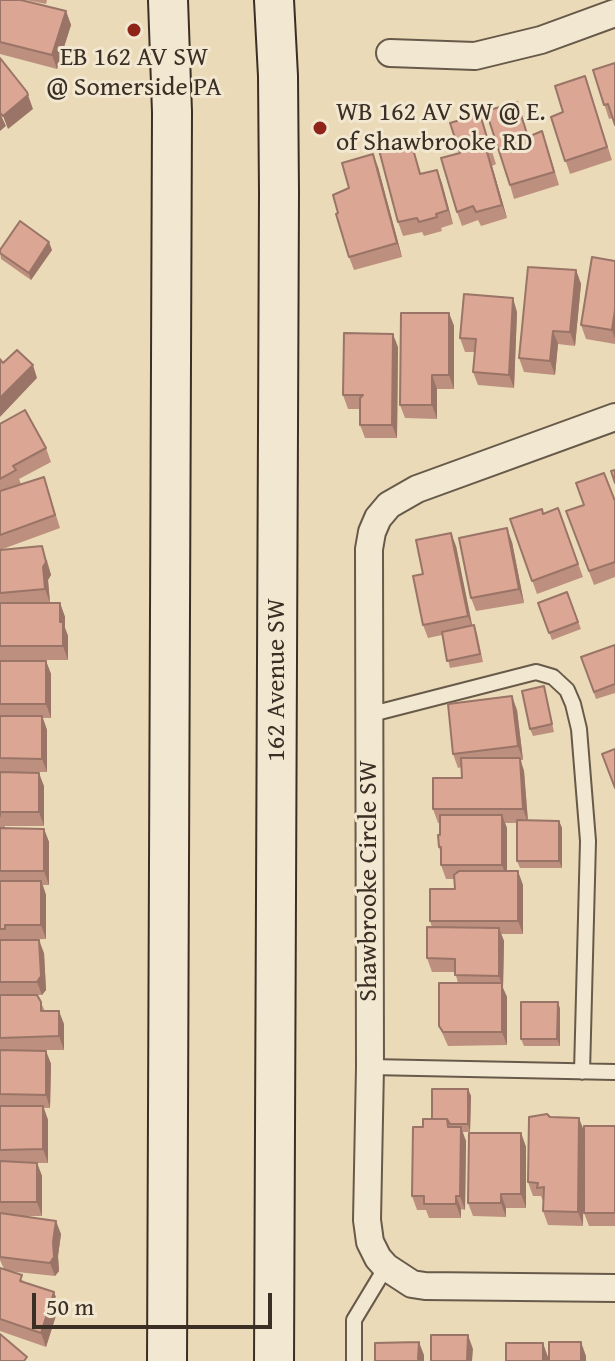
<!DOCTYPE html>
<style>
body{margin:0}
#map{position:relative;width:615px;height:1361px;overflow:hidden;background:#ebdab7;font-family:"Gentium Book Plus",serif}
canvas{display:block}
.scale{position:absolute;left:32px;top:1293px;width:240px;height:36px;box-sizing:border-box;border:4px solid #3b2f25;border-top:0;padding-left:10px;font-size:24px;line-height:28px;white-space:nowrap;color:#3b2f25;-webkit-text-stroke:6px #f2e7d0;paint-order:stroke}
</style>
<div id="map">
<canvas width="615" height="1361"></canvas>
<div class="scale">50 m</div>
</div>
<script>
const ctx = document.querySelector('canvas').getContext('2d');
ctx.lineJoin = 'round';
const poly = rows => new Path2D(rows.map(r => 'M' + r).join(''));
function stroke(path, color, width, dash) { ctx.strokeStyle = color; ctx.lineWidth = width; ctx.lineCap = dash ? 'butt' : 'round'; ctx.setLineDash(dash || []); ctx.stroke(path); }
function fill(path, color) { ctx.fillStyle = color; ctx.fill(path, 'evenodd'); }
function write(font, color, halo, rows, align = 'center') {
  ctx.font = font + ' "Gentium Book Plus",serif'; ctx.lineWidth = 6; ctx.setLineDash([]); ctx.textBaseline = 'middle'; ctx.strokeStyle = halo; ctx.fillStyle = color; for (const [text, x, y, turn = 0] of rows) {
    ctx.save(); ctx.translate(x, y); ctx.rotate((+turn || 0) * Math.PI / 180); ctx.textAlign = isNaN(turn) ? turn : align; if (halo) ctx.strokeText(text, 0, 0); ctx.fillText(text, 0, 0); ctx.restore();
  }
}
const service = poly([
 [368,715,536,672,553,677,567,690,573,704,579,729,588,841,582,1072],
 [370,1067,615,1072],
 [354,1361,354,1320,386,1267]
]);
const minor = poly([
 [390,53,475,56,541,40,615,13],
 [615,417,417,489,389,505,378,518,372,532,369,549,370,1067,367,1220,370,1242,378,1258,386,1267,412,1284,425,1286,615,1288]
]);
const secondary = poly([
 [167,1361,172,112,168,0],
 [274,1361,279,193,278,76,274,0]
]);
const wall = poly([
 [0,0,66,11,71,25,57,69,0,54],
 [26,0,47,0,46,4],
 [615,63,613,118,609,119,593,70],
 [585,76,612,160,570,174,551,117,563,112],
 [480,114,496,164,492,166,507,218,481,226,478,220,462,226,457,212,460,153],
 [528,136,547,145,559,185,514,199,510,185],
 [411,142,421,174,437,170,453,224,441,228,442,231,424,236,422,232,403,236,398,222],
 [378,167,402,257,354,270,349,257,338,213,349,188],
 [0,250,52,250,31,280,1,259],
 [615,261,615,344,586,339,581,325],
 [576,270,581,284,575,346,558,344,555,375,524,372,519,358],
 [517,312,514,388,478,385,473,372,475,352,465,352,460,338],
 [449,313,454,326,454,389,437,389,437,419,405,418,400,405],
 [398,347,397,438,365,438,360,425,360,409,348,409,343,395],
 [0,424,46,448,51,462,19,479,21,484,44,477,60,528,0,550,47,560,51,575,48,580,50,603,60,603,65,617,65,628,68,636,68,660,0,660],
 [615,501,615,577,594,585,566,511],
 [558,508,583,577,537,594,510,519,543,514],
 [512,542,524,603,476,611,471,598],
 [456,546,472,626,474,625,477,633,483,662,450,668,442,635,428,638,423,625,423,574],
 [567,592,581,629,552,640,538,603],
 [615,645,615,693,596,699,581,657],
 [0,661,46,661,51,674,51,718,43,718,47,730,47,772,0,772],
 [544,686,554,732,533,736,530,729],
 [517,710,523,760,520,760,524,771,528,820,559,821,562,828,562,868,520,868,517,861,517,823,505,823,507,828,507,871,523,885,523,934,501,934,504,941,503,988,507,997,507,1045,448,1046,439,1026,458,983,455,972,432,972,427,958,432,927,430,921,455,889,455,879,446,879,441,865,441,855,439,847,440,835,440,823,438,823,433,809,462,778,462,767,458,768,453,754],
 [0,772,44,786,44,826,5,826,5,828,44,829,49,842,49,885,43,885,46,895,46,939,10,940,44,953,46,990,42,995,37,995,45,1011,64,1024,64,1050,41,1050,46,1051,51,1064,50,1108,44,1108,48,1120,48,1163,37,1163,42,1176,42,1216,19,1216,61,1234,58,1256,59,1271,55,1276,8,1271,25,1282,54,1292,59,1306,46,1347,0,1331,0,1268,4,1269,0,1260],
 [558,1002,560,1009,560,1046,524,1046,521,1039],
 [468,1089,471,1096,470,1132,462,1132,466,1141,465,1210,461,1209,461,1218,429,1218,426,1210,417,1210,412,1196,432,1119],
 [547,1114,583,1226,548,1225,543,1211,543,1201,541,1196,533,1196,528,1182],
 [615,1126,615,1226,589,1226,584,1213],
 [521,1133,526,1147,526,1208,506,1208,506,1217,473,1216,468,1203]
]);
const shadedWall = poly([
 [66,11,71,25,57,69,52,55],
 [28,95,33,109,8,129,3,116],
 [0,113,6,126,0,131],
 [487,152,492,166,507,218,502,205],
 [373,154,378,167,402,257,397,243],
 [437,170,442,183,453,224,448,210],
 [49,242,52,250,31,280,29,273],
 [576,270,581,284,575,346,570,332],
 [513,298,517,312,514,388,509,375],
 [615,310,615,339,612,330],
 [449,313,454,326,454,389,449,375],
 [553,331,558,344,555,375,550,361],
 [393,334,398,347,397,438,392,425],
 [33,365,37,378,0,417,0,398],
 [432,375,437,389,437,419,432,405],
 [507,528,512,542,524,603,519,589],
 [451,533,456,546,473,629,468,616],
 [42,546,51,575,48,580,50,603,45,589],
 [60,603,65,617,65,628,68,636,68,660,63,646,60,622],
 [46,661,51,674,51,718,46,704],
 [512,696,517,710,523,760,518,746],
 [42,716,47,730,47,772,42,759],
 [520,758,524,771,528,823,523,809],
 [39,773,44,786,44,826,39,812],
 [502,815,507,828,507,878,502,865],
 [559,821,562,828,562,868,559,861],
 [44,829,49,842,49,885,44,871],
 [518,871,523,885,523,934,518,921],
 [41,881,46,895,46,939,41,925],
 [499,928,504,941,503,988,507,997,507,1045,502,1032,502,985,499,976],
 [39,940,44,953,46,990,42,995,37,982],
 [558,1002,560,1009,560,1046,557,1039],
 [59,1011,64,1024,64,1050,59,1036],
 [46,1051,51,1064,50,1108,46,1095],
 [468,1089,471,1096,470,1132,468,1124],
 [43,1106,48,1120,48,1163,43,1149],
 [579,1118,584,1131,583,1226,578,1212],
 [461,1127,466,1141,465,1210,460,1196],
 [521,1133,526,1147,526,1208,521,1194],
 [37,1163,42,1176,42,1216,37,1202],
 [501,1194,506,1208,506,1217,501,1203],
 [456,1196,461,1209,461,1218,456,1204],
 [56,1221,61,1234,58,1256,59,1271,55,1276,50,1263],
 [54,1292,59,1306,46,1347,41,1333],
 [468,1335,473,1349,472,1361,467,1361],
 [419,1342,424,1355,424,1361,419,1361],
 [581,1342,586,1356,586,1361,581,1361],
 [543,1343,548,1357,548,1361,543,1361]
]);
const building = poly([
 [0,0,21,0,66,11,52,55,0,42,0,0],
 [0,58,27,92,28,95,3,116,0,113,0,58],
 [615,63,615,125,608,104,604,105,593,70,615,63],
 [585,76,607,147,565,161,551,117,563,112,555,86,585,76],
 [517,102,528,137,542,131,554,172,510,185,486,111,517,102],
 [480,114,491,151,487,152,502,205,476,212,473,206,457,212,441,158,460,153,450,123,480,114],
 [411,142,420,174,437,170,448,210,436,214,437,217,419,222,417,218,398,222,379,150,411,142],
 [373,154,397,243,349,257,336,214,338,213,333,195,349,188,342,163,373,154],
 [20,221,49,242,29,273,0,253,0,250,20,221],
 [592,257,615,261,615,310,612,330,581,325,592,257],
 [528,267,576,270,570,332,553,331,550,361,519,358,528,267],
 [464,294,513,298,509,375,473,372,476,339,460,338,464,294],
 [401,313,449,313,449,375,432,375,432,405,400,405,401,313],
 [344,333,393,334,392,425,360,425,360,398,363,395,343,395,344,333],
 [17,350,33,365,0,398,0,359,3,363,17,350],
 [25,410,46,448,13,466,16,470,0,479,0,424,25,410],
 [615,470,615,483,611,471,615,470],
 [604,473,615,501,615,562,589,571,566,511,584,505,576,483,604,473],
 [44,477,55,515,0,535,0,491,44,477],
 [558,508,578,564,532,581,510,519,542,509,543,514,558,508],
 [507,528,519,589,471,598,459,538,507,528],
 [451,533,468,616,423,625,413,576,423,574,416,540,451,533],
 [42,546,46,562,43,567,45,589,0,593,0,550,42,546],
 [567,592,578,622,549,633,538,603,567,592],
 [0,603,60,603,60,622,63,622,63,646,0,646,0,603],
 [474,625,480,654,447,661,442,632,474,625],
 [615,645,615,684,594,692,581,657,615,645],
 [0,661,46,661,46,704,0,704,0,661],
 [544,686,552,724,530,729,522,691,544,686],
 [512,696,518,746,453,754,448,704,512,696],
 [0,716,42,716,42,759,0,758,0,716],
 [615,749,615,788,602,754,615,749],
 [461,758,520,758,523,809,433,809,433,778,462,778,461,758],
 [0,772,39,773,39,812,0,812,0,816,0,772],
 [440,815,502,815,502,865,441,865,441,847,439,847,438,835,440,835,440,815],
 [517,820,559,821,559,861,517,861,517,820],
 [0,828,44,829,44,871,0,871,0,828],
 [459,871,518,871,518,921,430,921,430,889,455,889,454,875,459,871],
 [0,881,41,881,41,925,5,925,5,929,0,929,0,881],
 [427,927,499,928,499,976,455,975,455,959,427,958,427,927],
 [0,940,39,940,41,976,37,982,0,982,0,940],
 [439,983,502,983,502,1032,443,1032,439,1026,439,983],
 [0,995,37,995,41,1002,41,1011,59,1011,59,1036,0,1038,0,995],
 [521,1002,558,1002,557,1039,521,1039,521,1002],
 [0,1050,46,1051,46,1095,0,1094,0,1050],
 [432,1089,468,1089,468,1124,450,1124,447,1119,432,1119,432,1089],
 [0,1106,43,1106,43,1149,0,1150,0,1106],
 [547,1114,550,1117,579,1118,578,1212,543,1211,544,1187,537,1188,538,1183,528,1182,529,1117,547,1114],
 [423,1119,447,1119,448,1127,461,1127,460,1196,456,1196,456,1204,424,1204,424,1196,412,1196,413,1127,423,1127,423,1119],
 [584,1126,615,1126,615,1213,584,1213,584,1126],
 [469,1133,521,1133,521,1194,501,1194,501,1203,468,1203,469,1133],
 [0,1161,37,1163,37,1202,0,1202,0,1161],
 [0,1213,56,1221,53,1242,54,1257,50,1263,0,1257,0,1213],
 [0,1268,22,1275,20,1281,54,1292,41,1333,0,1319,0,1268],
 [0,1334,27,1357,24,1361,0,1361,0,1334],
 [431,1335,468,1335,467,1361,431,1361,431,1335],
 [419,1342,418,1359,422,1359,422,1361,375,1361,375,1343,419,1342],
 [549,1342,581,1342,581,1361,549,1361,549,1342],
 [506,1343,543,1343,543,1361,506,1361,506,1343]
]);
const markers = [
 [134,30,8,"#8f2418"],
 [320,128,8,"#8f2418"]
];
const poiNames = [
 ["EB 162 AV SW",134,58],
 ["@ Somerside PA",134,88],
 ["WB 162 AV SW @ E.",336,113,"left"],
 ["of Shawbrooke RD",336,143,"left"]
];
const streetNames = [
 ["162 Avenue SW",277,680,-90],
 ["Shawbrooke Circle SW",369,881,-90]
];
stroke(service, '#675a4a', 18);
stroke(minor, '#675a4a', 30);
stroke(secondary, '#3b2f25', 42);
stroke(service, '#f2e7d0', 14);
stroke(minor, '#f2e7d0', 26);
stroke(secondary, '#f2e7d0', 38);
fill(wall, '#bc8f7e');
fill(shadedWall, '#997467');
fill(building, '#dba693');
stroke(building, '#997467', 2);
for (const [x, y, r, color] of markers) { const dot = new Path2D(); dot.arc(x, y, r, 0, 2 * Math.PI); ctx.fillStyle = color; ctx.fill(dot); stroke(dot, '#f2e7d0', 3); }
write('26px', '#3b2f25', '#f2e7d0', poiNames);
write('26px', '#3b2f25', '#f2e7d0', streetNames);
</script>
